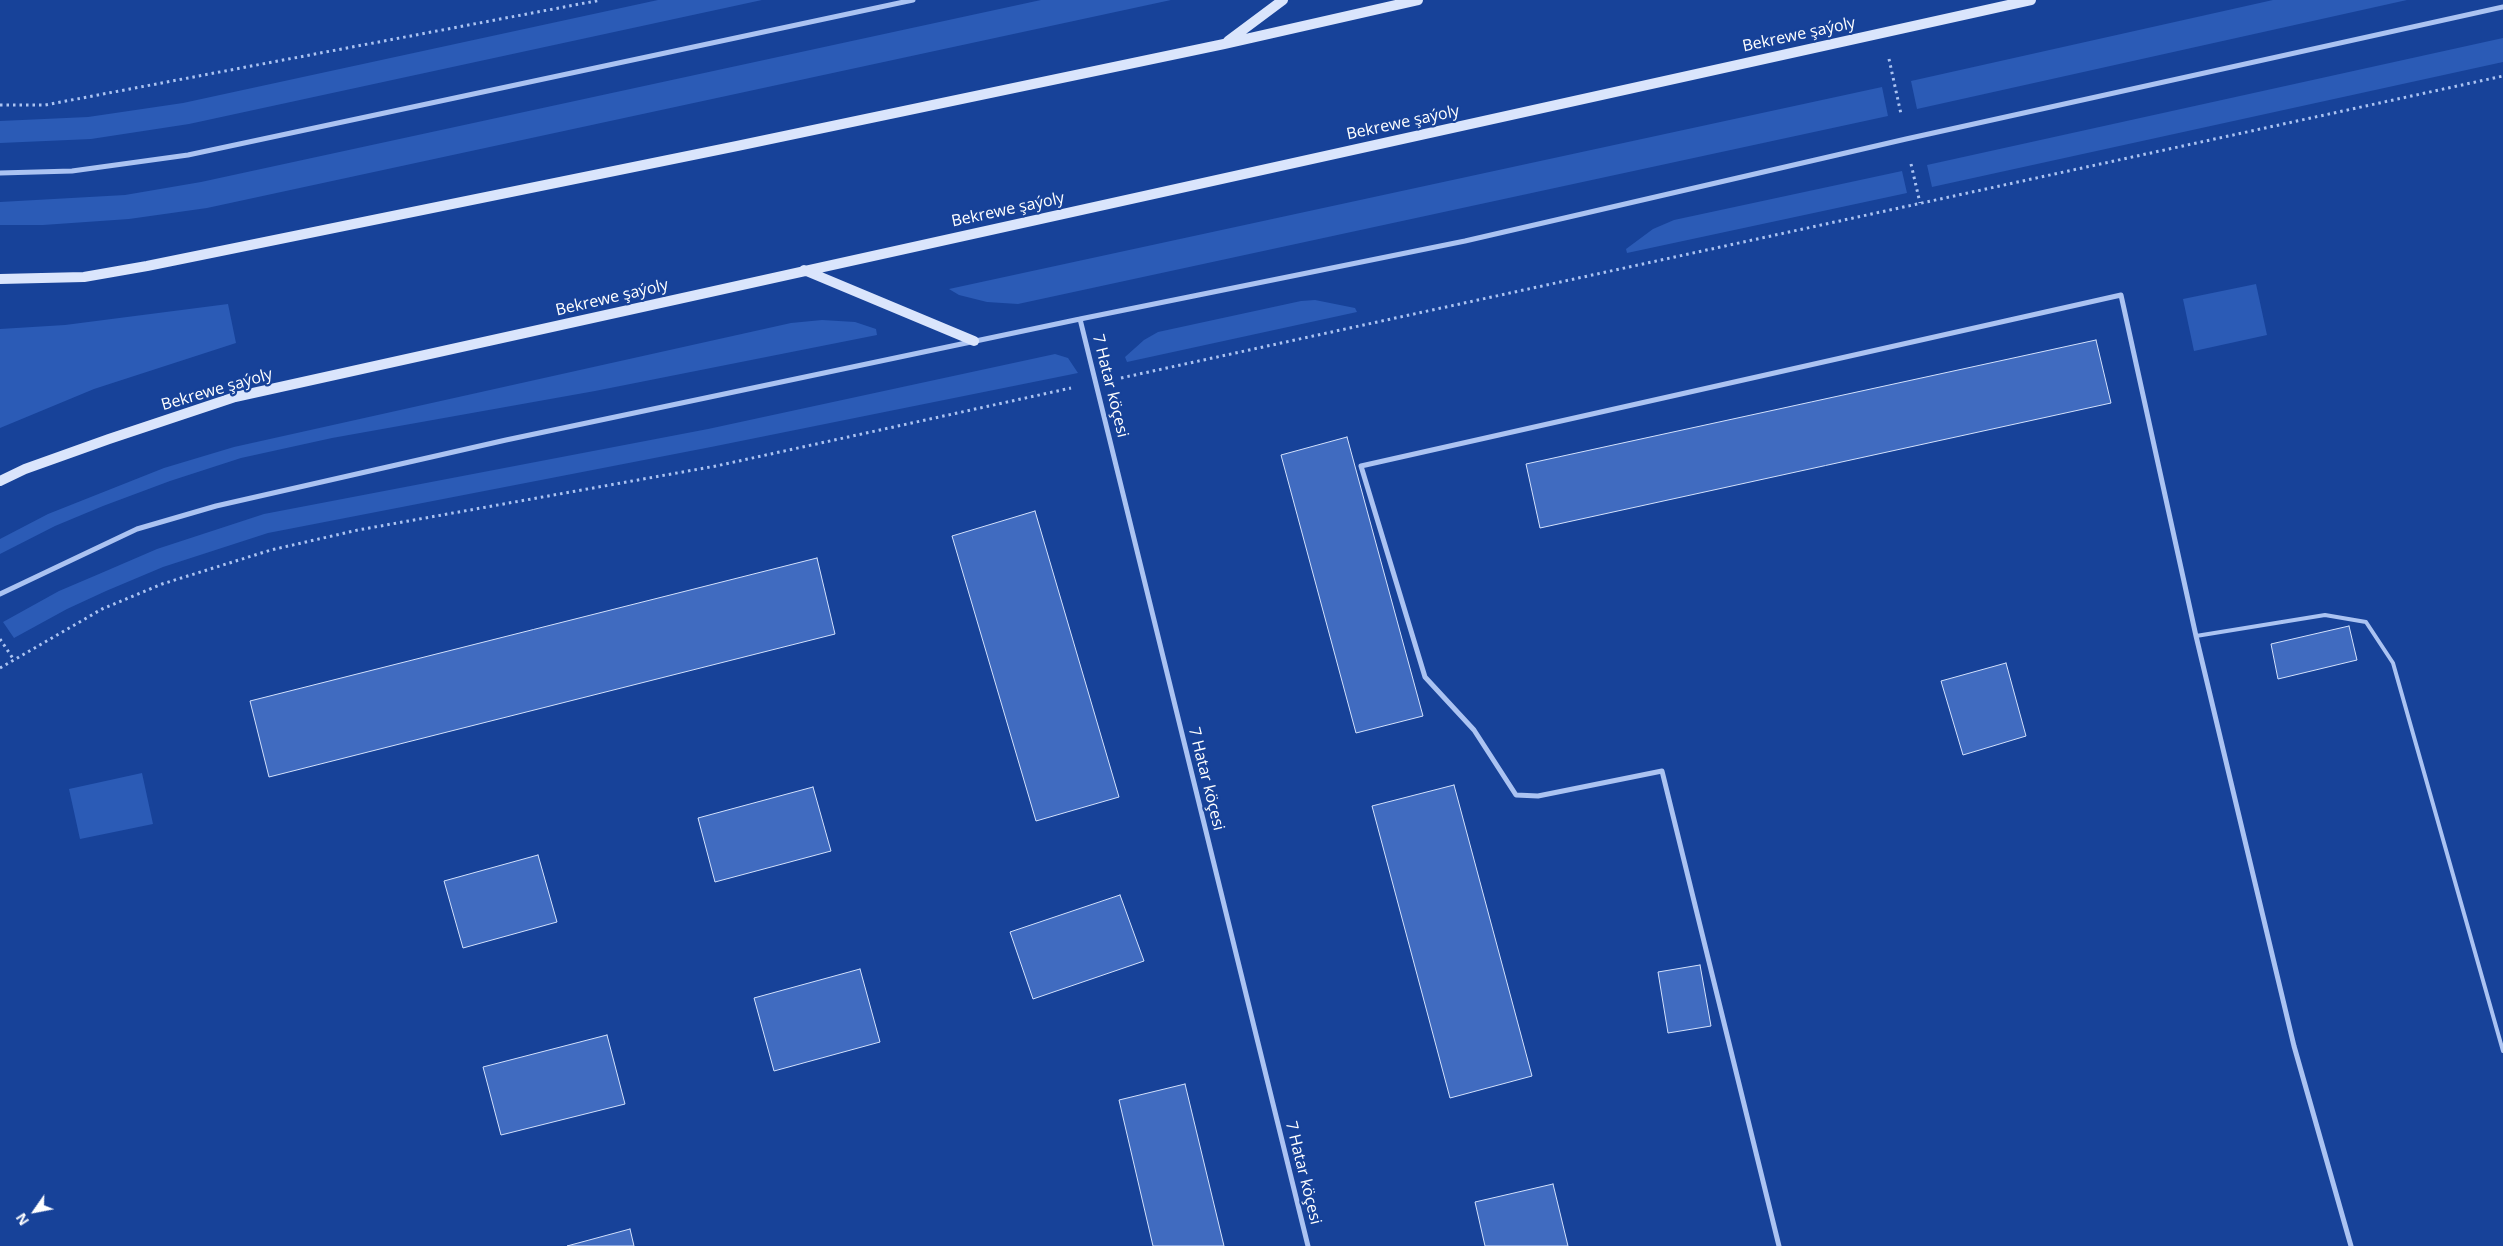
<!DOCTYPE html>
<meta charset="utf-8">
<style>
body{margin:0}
#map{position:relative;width:2503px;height:1246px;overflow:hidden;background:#174299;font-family:"Open Sans",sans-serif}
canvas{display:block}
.north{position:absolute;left:10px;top:1186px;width:50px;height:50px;-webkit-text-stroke:4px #174299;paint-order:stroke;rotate:237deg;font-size:14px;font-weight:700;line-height:20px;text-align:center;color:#fff}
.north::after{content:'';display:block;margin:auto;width:18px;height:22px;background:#fff;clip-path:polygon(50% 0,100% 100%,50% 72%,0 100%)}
</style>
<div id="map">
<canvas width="2503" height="1246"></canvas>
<div class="north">N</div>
</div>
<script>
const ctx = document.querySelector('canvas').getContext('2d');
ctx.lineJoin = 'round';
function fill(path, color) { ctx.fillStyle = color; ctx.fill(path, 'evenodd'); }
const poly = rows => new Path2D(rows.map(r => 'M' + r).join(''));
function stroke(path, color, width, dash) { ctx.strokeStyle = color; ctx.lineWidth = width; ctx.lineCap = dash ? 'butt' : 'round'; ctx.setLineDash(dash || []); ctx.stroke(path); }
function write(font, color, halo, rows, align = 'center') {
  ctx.font = font + ' "Open Sans",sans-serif'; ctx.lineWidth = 4.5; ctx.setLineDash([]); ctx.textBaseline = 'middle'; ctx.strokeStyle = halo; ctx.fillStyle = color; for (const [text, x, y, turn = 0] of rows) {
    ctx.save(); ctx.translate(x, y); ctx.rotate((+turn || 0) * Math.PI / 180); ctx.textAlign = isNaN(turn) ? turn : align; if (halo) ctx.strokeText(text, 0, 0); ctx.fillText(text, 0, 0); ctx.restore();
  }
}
const green = poly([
 [658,0,762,0,189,124,91,139,0,143,0,121,88,117,183,103],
 [1041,0,1171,0,207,208,129,219,43,225,0,225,0,202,125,195,201,182],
 [2273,0,2407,0,1917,109,1911,81],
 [2503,38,2503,62,1932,187,1927,165],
 [1882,87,1888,116,1018,304,987,302,959,295,949,289],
 [1902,171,1907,193,1627,253,1626,249,1653,229,1674,220],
 [2256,284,2267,335,2194,351,2183,299],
 [1315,300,1355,308,1357,312,1127,362,1125,357,1144,340,1158,332,1301,301],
 [228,304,236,343,94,389,0,428,0,329,65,325],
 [822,320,855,322,876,329,877,335,595,391,332,438,241,458,170,481,103,506,55,526,0,554,0,539,48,514,164,468,234,447,791,323],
 [1055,354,1068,358,1078,373,711,447,268,533,163,567,106,591,67,609,14,638,3,622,59,591,99,574,157,549,264,514,708,429],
 [142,773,153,824,80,839,69,789]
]);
const building = poly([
 [2096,340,2111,403,1540,528,1526,464,2096,340],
 [1347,437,1423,716,1356,733,1281,455,1347,437],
 [1035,511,1119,797,1036,821,952,536,1035,511],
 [817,558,835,634,269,777,250,701,817,558],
 [2349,626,2357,660,2278,679,2271,644,2349,626],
 [2006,663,2026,736,1963,755,1941,681,2006,663],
 [1454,785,1532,1076,1450,1098,1372,806,1454,785],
 [813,787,831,851,715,882,698,818,813,787],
 [538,855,557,922,463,948,444,881,538,855],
 [1120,895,1144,961,1033,999,1010,932,1120,895],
 [1700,965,1711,1026,1668,1033,1658,972,1700,965],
 [860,969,880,1042,774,1071,754,998,860,969],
 [607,1035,625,1104,501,1135,483,1067,607,1035],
 [1185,1084,1224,1246,1153,1246,1119,1100,1185,1084],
 [1553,1184,1568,1246,1485,1246,1475,1202,1553,1184],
 [630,1229,634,1246,567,1246,630,1229]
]);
const path = poly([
 [1889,59,1901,114],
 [0,105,45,105,601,0],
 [1911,164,1920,203],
 [1121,378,2503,76],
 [0,639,14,660],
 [0,668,102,609,162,584,271,550,358,530,716,466,1071,388]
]);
const service = poly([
 [2196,636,2325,615,2366,622,2393,663,2503,1051]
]);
const minor = poly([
 [0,173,72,171,188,155,913,0],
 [1080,319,1308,1246],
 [0,594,137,529,216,506,506,440,1080,319,1465,241,1906,139,2503,7],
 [1779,1246,1662,771,1538,796,1516,795,1474,730,1425,677,1361,466,2121,295,2196,636,2294,1046,2351,1246]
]);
const secondary = poly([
 [1228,41,1283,0],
 [804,270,974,341],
 [0,279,84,277,147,266,737,146,1224,44,1418,0],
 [0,481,25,469,109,439,235,397,2031,0]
]);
const streetNames = [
 ["Bekrewe şaýoly",1799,35,-12],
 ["Bekrewe şaýoly",1403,123,-12],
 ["Bekrewe şaýoly",1008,210,-12],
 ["Bekrewe şaýoly",612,298,-13],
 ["7 Hatar köçesi",1110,386,76],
 ["Bekrewe şaýoly",217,390,-16],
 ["7 Hatar köçesi",1206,779,76],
 ["7 Hatar köçesi",1303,1173,76]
];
fill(green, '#2b5bb6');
fill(building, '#406bc0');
stroke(building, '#d3e1fc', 1);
stroke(path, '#abc3f2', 3, [2.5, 4]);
stroke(service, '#abc3f2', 4);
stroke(minor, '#abc3f2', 5);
stroke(secondary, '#dae5fc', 10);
write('16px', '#fff', '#174299', streetNames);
</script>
